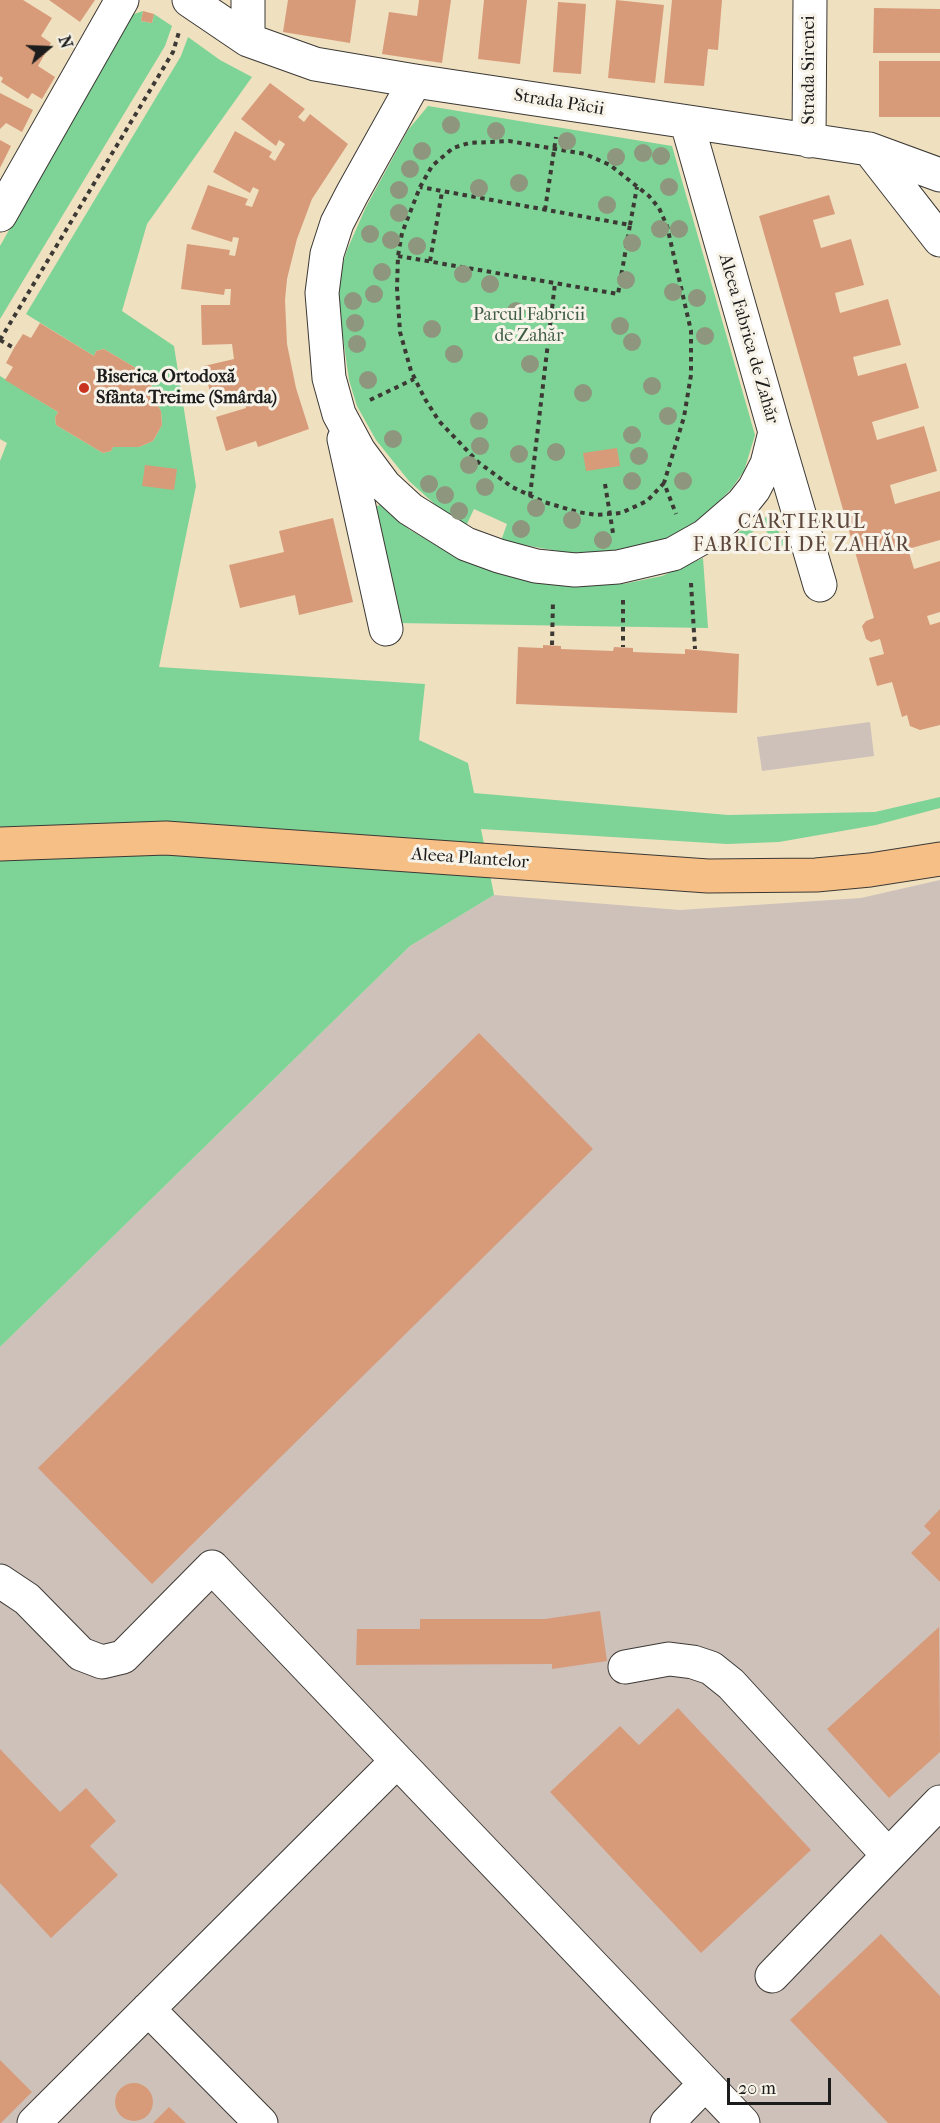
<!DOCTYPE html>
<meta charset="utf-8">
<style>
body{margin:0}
#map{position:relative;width:940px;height:2123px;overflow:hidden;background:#efe0c0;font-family:"IM FELL French Canon",serif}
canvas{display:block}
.north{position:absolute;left:18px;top:18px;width:60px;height:60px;-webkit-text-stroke:4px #f7f3e8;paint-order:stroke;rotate:71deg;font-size:16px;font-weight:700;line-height:24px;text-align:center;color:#1c1c1c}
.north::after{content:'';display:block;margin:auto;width:21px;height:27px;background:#1c1c1c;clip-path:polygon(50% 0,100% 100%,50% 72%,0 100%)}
.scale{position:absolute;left:727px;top:2078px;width:104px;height:27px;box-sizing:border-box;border:3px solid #1c1c1c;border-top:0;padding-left:8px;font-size:18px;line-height:21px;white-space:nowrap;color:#1c1c1c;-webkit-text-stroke:4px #f7f3e8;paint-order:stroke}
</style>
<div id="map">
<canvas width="940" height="2123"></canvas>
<div class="north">N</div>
<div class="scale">20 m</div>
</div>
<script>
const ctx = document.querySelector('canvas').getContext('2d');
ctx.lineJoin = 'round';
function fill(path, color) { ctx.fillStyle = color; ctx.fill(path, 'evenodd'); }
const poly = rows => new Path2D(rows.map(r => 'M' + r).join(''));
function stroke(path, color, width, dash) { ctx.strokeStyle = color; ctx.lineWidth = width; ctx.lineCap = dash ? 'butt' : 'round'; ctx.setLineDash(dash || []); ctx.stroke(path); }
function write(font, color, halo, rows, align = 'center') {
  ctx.font = font + ' "IM FELL French Canon",serif'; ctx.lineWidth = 6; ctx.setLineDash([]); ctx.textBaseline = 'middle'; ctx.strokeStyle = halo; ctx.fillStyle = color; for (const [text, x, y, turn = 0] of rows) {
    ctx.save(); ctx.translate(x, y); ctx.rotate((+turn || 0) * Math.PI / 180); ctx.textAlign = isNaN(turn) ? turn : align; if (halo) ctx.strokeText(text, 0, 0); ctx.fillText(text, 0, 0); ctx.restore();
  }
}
const industrial = poly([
 [870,722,874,756,762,771,757,737],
 [940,880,940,2123,0,2123,0,1347,410,946,494,895,680,910,861,898]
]);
const green = poly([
 [143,11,141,21,152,23,154,14,172,26,165,46,0,319,0,246,131,15],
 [188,37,220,60,252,77,147,224,122,311,174,346,196,486,159,667,425,684,419,740,468,763,474,793,728,815,875,812,940,797,940,808,876,825,779,842,727,844,481,829,494,895,410,946,0,1347,0,461,7,443,0,439,0,376,58,412,55,417,56,425,103,453,111,451,113,447,139,447,153,441,162,425,161,411,149,390,152,385,151,377,104,349,96,351,94,356,26,314,181,56],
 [428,106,672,146,755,435,744,471,732,488,701,520,666,539,606,552,569,553,501,541,507,524,474,509,466,526,448,516,409,481,376,440,357,406,349,380,338,302,339,276,347,250,366,207,408,130],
 [380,505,410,530,446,550,522,579,553,585,623,584,662,576,703,558,708,628,396,623,371,508],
 [770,517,786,544,776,548,763,525,724,551,719,545,760,518]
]);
const building = poly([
 [0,0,23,0,52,18,41,36,51,43,38,66,55,77,42,99,32,93,28,99,1,82,3,78,0,76],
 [49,0,95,0,80,22],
 [288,0,356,0,350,43,283,32],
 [419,0,451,0,442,63,382,54,389,12,417,16],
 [484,0,527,0,520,64,478,59],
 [616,0,664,5,655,83,608,78],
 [672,0,722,0,718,50,708,49,704,86,664,83],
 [558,2,586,4,581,74,553,72],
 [874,8,940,9,940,53,873,53],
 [143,11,154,14,152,23,141,21],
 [879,61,940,61,940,117,879,117],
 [270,83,305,109,298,117,304,122,310,114,348,144,312,199,297,239,287,279,285,300,287,344,296,388,309,429,258,447,256,441,226,451,216,417,246,408,242,395,212,401,204,366,234,359,232,344,202,345,201,305,230,305,231,289,225,289,224,295,181,289,187,244,230,250,229,255,235,256,239,238,233,237,232,242,191,229,208,185,248,199,245,205,252,207,259,190,253,187,250,193,213,172,235,131,272,152,269,157,275,161,285,144,279,140,276,146,241,119],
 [0,93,33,110,22,132,6,123,0,129],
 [0,140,11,146,0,168],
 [829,195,835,214,813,220,821,248,851,239,864,285,835,293,840,313,888,299,901,345,853,357,858,376,906,363,919,408,872,422,877,440,924,426,937,471,890,485,895,504,940,491,940,540,908,549,914,569,940,561,940,612,927,616,930,625,940,622,940,725,920,730,910,726,907,715,902,717,892,682,877,686,869,658,884,654,880,639,871,642,866,639,862,626,866,621,874,618,759,216],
 [40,323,94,356,96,351,104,349,151,377,152,385,149,390,161,411,162,425,153,441,139,447,113,447,111,451,103,453,56,425,55,417,58,412,5,380,13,367,6,363,14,348,23,334,31,338],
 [617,448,620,466,586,471,583,453],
 [145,465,177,469,174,490,142,486],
 [333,518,353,602,299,615,295,595,240,608,229,565,284,552,279,531],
 [543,645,561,646,561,649,613,651,614,647,633,648,633,652,685,654,685,649,739,654,737,713,516,704,518,647,543,648],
 [479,1033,593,1149,152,1584,38,1468],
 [940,1509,940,1582,911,1553,931,1533,924,1526],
 [600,1611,607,1661,552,1669,552,1664,356,1665,357,1629,420,1629,420,1619,545,1619],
 [939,1627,940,1752,889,1798,827,1729],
 [678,1708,811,1850,701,1953,550,1792,620,1726,639,1745],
 [0,1749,60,1812,86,1788,116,1821,90,1846,118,1875,51,1938,0,1883],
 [881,1934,940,1996,940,2123,888,2123,790,2020],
 [0,2060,32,2092,1,2123,0,2123],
 '115 2102a19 19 0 1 1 38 0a19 19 0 1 1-38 0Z',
 [169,2107,186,2123,153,2123]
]);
const path = poly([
 [545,210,556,137],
 [630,225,637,187],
 [398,256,618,294,630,225,420,187],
 [430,261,442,192],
 [0,340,173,52,179,32],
 [0,340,14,348],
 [370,400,414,379],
 [664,483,647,501,621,513,596,515,578,512,544,502,512,487,478,462,439,421,425,399,411,371,400,332,397,288,398,256,402,233,420,187,432,166,453,148,469,143,509,141,585,154,610,165,649,196,659,208,667,226,691,331,691,375,684,417,664,483,676,514],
 [605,484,613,533],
 [530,496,555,283],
 [691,583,695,649],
 [623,600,623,647],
 [552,645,553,601]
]);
const minor = poly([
 [189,0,248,40,315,64,415,81,869,149,940,175],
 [248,0,248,40],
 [415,81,352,194,337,223,327,254,322,293,329,378,339,414,359,451,385,486,410,509,466,544,499,556,536,566,575,570,618,567,673,554,705,536,742,504,754,489,767,464,775,432,687,123],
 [809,141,810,0],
 [869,149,940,240],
 [0,215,122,0],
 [775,432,820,585],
 [344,439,386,629],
 [0,1581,27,1599,81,1654,102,1662,123,1657,212,1567,743,2123],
 [625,1667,669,1659,693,1662,711,1668,731,1684,888,1855],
 [772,1976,940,1802],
 [148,2009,261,2123],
 [34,2123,397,1761],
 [667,2123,705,2084]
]);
const major = poly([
 [0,844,166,838,708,876,816,875,870,870,940,859]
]);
const trees = [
 [451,125],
 [496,131],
 [567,141],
 [422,151],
 [643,153],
 [661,156],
 [616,157],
 [410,169],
 [519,183],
 [669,187],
 [479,188],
 [399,190],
 [607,205],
 [399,213],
 [660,229],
 [679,229],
 [370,234],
 [391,240],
 [632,243],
 [417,246],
 [382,272],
 [463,274],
 [626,280],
 [490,284],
 [673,292],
 [374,294],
 [697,298],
 [353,301],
 [516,311],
 [578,314],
 [355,323],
 [620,326],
 [432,329],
 [705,336],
 [632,342],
 [357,344],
 [454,354],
 [530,364],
 [368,380],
 [652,386],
 [583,393],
 [668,416],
 [479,421],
 [632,435],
 [393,439],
 [480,446],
 [556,452],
 [519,454],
 [639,456],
 [469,465],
 [632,481],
 [683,481],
 [429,484],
 [485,487],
 [445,495],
 [536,508],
 [459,511],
 [572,520],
 [521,529],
 [603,540]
];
const markers = [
 [84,388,6,"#c8321e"]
];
const streetNames = [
 ["Strada Sirenei",810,70,-90],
 ["Strada Păcii",559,103,9],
 ["Aleea Fabrica de Zahăr",748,339,74],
 ["Aleea Plantelor",470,859,4]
];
const parkNames = [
 ["Parcul Fabricii",529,316],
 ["de Zahăr",529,337]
];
const poiNames = [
 ["Biserica Ortodoxă",96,378],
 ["Sfânta Treime (Smârda)",96,399]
];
const neighbourhoodNames = [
 ["CARTIERUL",802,523],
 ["FABRICII DE ZAHĂR",802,546]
];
fill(industrial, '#cec1ba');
fill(green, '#7ed396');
fill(building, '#d89b7a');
stroke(minor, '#3c3935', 35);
stroke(major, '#3c3935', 35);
stroke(path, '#3c3935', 4, [4.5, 4.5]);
stroke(minor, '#fff', 33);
stroke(major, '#f5bf86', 33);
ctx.fillStyle = '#8e977d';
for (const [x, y] of trees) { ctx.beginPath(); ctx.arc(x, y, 9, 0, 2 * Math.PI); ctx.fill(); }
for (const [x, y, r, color] of markers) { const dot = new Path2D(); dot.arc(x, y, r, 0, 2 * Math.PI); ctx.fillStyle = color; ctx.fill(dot); stroke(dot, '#f7f3e8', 2); }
write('18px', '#1c1c1c', '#f7f3e8', streetNames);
write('18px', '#3e5c47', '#f7f3e8', parkNames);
write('bold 18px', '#1c1c1c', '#f7f3e8', poiNames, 'left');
ctx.letterSpacing = '1.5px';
write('20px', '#5e483d', '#f7f3e8', neighbourhoodNames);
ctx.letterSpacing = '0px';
</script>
